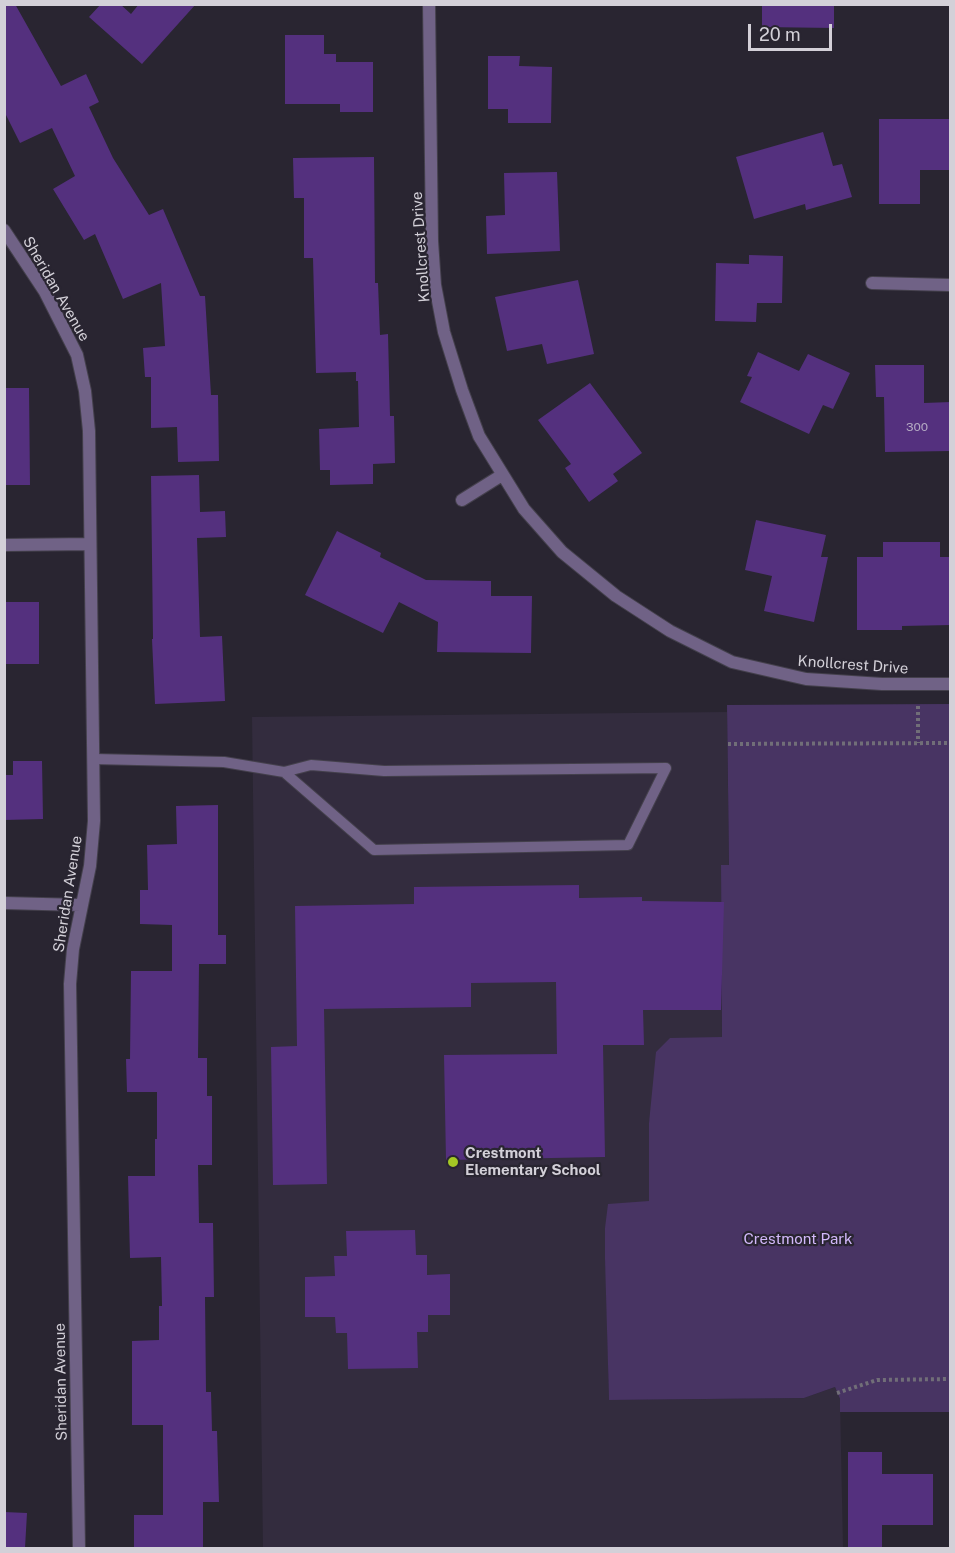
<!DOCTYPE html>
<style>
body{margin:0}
#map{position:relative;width:955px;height:1553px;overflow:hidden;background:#292531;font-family:"Public Sans",sans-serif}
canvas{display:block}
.frame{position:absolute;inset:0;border:6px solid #d3d0d8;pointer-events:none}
.scale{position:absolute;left:748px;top:24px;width:84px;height:27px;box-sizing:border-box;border:3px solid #d3d0d8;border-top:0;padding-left:8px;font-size:18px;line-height:21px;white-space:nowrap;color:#d3d0d8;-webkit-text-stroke:4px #292531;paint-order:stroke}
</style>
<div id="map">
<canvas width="955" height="1553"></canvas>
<div class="frame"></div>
<div class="scale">20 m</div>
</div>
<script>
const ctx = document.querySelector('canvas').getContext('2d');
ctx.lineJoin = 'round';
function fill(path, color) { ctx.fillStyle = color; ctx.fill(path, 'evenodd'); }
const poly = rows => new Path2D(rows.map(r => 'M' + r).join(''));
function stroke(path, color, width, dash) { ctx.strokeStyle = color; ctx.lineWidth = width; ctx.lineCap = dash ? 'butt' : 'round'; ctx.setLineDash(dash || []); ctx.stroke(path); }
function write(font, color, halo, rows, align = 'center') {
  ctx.font = font + ' "Public Sans",sans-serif'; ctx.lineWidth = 4.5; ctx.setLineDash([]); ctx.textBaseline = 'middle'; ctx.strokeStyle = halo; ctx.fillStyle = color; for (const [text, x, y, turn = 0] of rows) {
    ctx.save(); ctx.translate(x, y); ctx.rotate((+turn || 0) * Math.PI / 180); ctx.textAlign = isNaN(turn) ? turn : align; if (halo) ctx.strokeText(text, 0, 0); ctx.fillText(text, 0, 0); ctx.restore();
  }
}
const built = poly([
 [727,712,729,865,721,866,722,1038,670,1038,649,1123,649,1202,605,1228,609,1400,804,1398,835,1387,840,1399,843,1548,263,1548,252,717]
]);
const green = poly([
 [950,704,950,1412,840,1412,840,1399,835,1387,804,1398,609,1400,605,1259,605,1228,608,1204,649,1201,649,1123,656,1052,670,1038,722,1037,721,865,729,865,727,705]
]);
const building = poly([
 [4,4,15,4,61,86,86,74,99,102,89,107,113,158,149,215,163,209,200,296,205,296,211,395,218,395,219,461,178,462,177,427,151,428,151,377,145,377,143,348,165,346,161,283,123,299,95,234,84,240,53,189,75,176,52,128,20,143,4,111],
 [101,4,120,4,131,14,139,4,196,4,142,64,89,17],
 [762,4,834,4,834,28,762,27],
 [285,35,324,35,324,54,336,54,336,62,373,62,373,112,340,112,340,104,285,104],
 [488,56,520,56,519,66,552,67,551,123,508,123,508,109,488,109],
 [879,119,951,119,951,170,920,170,920,204,879,204],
 [823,132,833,166,842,164,852,197,806,210,805,204,754,219,736,157],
 [374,157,375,283,378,283,380,335,388,334,390,416,394,416,395,463,373,464,373,484,330,485,330,470,320,470,319,429,359,427,358,381,356,381,356,372,316,373,313,258,304,258,304,198,294,198,293,158],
 [557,172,560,251,487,254,486,216,505,215,504,173],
 [749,255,783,256,782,303,757,303,756,322,715,321,716,263,749,264],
 [578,280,594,354,547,364,542,344,507,351,495,297],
 [758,352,799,371,808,354,850,373,833,409,823,405,809,434,740,402,752,377,747,376],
 [875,365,924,365,924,403,951,402,951,451,885,452,884,397,876,397],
 [590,383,642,453,613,474,618,481,589,502,565,468,571,464,538,420],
 [4,388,29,388,30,485,4,485],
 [199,475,200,512,225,511,226,537,197,538,200,637,222,636,225,701,155,704,152,639,153,639,151,476],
 [756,520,826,535,821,557,828,557,814,622,764,611,772,576,745,570],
 [337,531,381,553,380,557,426,580,491,581,491,596,532,596,531,653,437,652,438,622,399,602,383,633,305,595],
 [883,542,940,542,940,557,951,557,951,625,902,626,902,630,857,630,857,557,883,557],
 [4,602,39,602,39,664,5,664],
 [13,761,42,761,43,819,4,820,4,775,13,775],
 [218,805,218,935,226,935,226,964,199,964,198,1058,207,1058,207,1096,212,1096,212,1165,198,1165,199,1223,213,1223,214,1297,205,1297,206,1392,211,1392,212,1431,217,1431,219,1502,203,1502,203,1548,134,1548,134,1515,163,1515,163,1425,132,1425,132,1341,159,1340,159,1306,162,1306,161,1257,130,1258,128,1176,155,1176,155,1139,157,1139,157,1092,127,1092,126,1059,130,1059,131,971,172,971,172,925,140,924,140,890,148,890,147,845,177,844,176,806],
 [579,885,579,898,642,897,642,901,724,902,721,1010,643,1010,644,1045,603,1045,605,1157,446,1160,444,1055,557,1054,556,982,471,983,471,1007,324,1009,327,1184,273,1185,271,1047,297,1046,295,906,414,904,414,887],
 [415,1230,416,1255,427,1255,427,1275,450,1274,450,1315,428,1315,428,1332,417,1332,418,1368,348,1369,347,1333,336,1333,335,1317,305,1317,305,1277,335,1276,334,1256,347,1256,346,1231],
 [848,1452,882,1452,882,1474,933,1474,933,1525,882,1525,882,1548,848,1548],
 [4,1512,27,1513,25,1548,4,1548]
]);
const path = poly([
 [918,706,918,743],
 [728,744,950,743],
 [837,1393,877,1380,950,1379]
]);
const lane = poly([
 [94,759,224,762,284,772,311,765,384,771,666,768,628,845,374,850,284,772]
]);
const street = poly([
 [429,4,432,241,435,285,444,332,462,390,479,436,524,509,562,552,616,596,670,631,732,662,806,679,882,684,950,684],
 [4,230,45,292,77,355,85,391,89,431,94,821,90,866,73,949,70,984,79,1548],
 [872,283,950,285],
 [462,500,502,475],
 [4,545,90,544],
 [4,903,81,905]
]);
const markers = [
 [453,1162,6,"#a4c824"]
];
const numberNames = [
 ["300",917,427]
];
const streetNames = [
 ["Knollcrest Drive",421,247,-94],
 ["Sheridan Avenue",56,289,60],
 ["Knollcrest Drive",853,665,4],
 ["Sheridan Avenue",68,894,-81],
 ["Sheridan Avenue",61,1382,-91]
];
const poiNames = [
 ["Crestmont",465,1153],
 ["Elementary School",465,1170]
];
const parkNames = [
 ["Crestmont Park",798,1239]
];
fill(built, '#332c3e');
fill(green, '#483463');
fill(building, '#54307e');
stroke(lane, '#44404c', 12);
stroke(street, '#44404c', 14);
stroke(path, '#716e78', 4, [3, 3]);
stroke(lane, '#706286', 10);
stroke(street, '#706286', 12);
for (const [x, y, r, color] of markers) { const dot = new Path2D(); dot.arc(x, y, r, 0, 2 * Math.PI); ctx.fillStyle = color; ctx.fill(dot); stroke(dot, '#292531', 2); }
write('12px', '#b3a8c2', null, numberNames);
write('15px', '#d3d0d8', '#292531', streetNames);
write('bold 15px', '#d3d0d8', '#292531', poiNames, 'left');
write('15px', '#d2b8fa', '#292531', parkNames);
</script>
